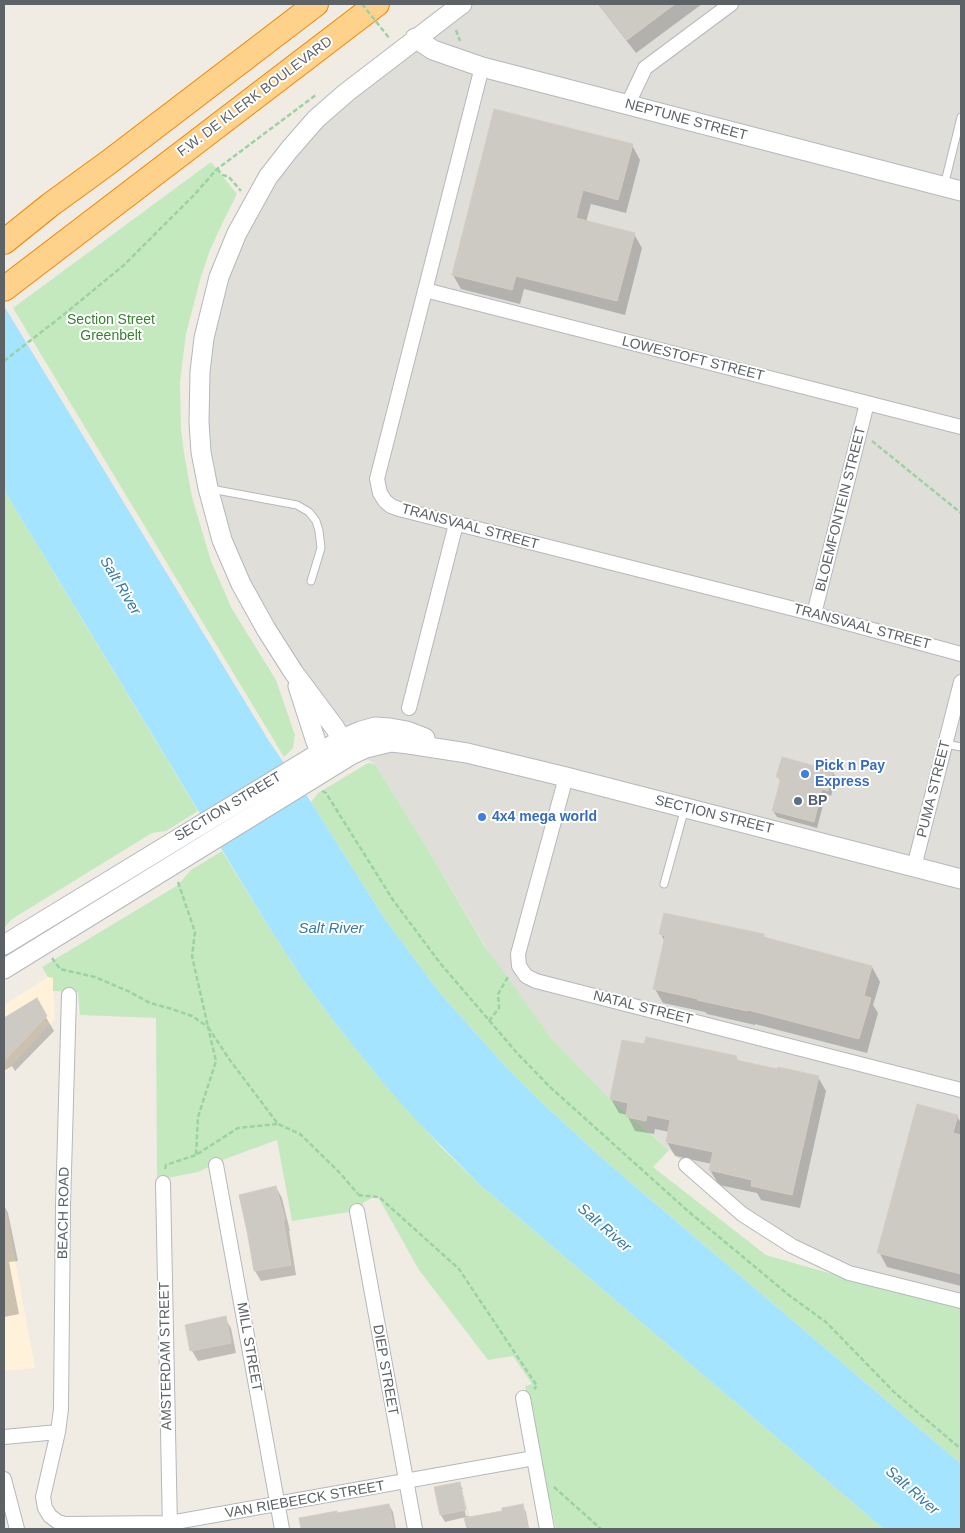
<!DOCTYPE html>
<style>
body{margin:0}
#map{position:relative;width:965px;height:1533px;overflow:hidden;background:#f0ece4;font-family:Arial,sans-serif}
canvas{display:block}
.frame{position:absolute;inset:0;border:5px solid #5c6266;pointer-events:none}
</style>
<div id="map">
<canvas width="965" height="1533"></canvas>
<div class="frame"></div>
</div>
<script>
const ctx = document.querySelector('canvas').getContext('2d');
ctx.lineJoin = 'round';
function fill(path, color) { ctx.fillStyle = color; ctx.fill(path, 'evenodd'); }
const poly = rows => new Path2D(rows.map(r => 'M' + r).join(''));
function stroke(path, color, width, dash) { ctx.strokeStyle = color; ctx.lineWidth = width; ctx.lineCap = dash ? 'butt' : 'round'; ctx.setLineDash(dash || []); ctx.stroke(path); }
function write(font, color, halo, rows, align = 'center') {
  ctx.font = font + ' Arial,sans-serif'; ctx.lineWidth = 4; ctx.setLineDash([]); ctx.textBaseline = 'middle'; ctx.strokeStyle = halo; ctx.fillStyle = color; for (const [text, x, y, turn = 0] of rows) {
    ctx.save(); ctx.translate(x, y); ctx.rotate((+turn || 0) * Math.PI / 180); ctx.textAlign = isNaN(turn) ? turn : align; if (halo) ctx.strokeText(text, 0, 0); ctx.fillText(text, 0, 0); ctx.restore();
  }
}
const commercial = poly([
 [48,977,53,978,55,1019,4,1074,4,1005],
 [4,1199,35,1368,4,1371]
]);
const industrial = poly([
 [460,4,961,4,961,1300,850,1272,793,1245,686,1164,610,1099,551,1038,496,964,427,848,375,764,330,737,237,575,200,429,219,282,286,155]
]);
const green = poly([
 [211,162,237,194,223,222,210,250,200,280,186,334,180,382,181,429,184,453,192,497,211,561,232,609,276,680,295,735,293,748,284,757,13,308],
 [4,490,198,811,166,831,152,833,12,919,4,928],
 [368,763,375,764,427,848,484,945,551,1038,610,1099,669,1150,653,1167,766,1255,846,1278,961,1308,961,1464,603,1159,539,1100,506,1067,439,992,384,918,311,802,318,793],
 [222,851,267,924,304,981,331,1018,384,1084,443,1149,478,1183,884,1529,556,1529,525,1386,532,1384,513,1356,488,1360,419,1270,377,1195,363,1203,362,1210,292,1221,277,1140,225,1159,198,1172,157,1180,156,1018,80,1015,78,992,53,991,53,978,48,977,42,967,178,885,191,870]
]);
const water = poly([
 [4,306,269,741,311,802,384,918,439,992,506,1067,539,1100,603,1159,961,1464,961,1529,884,1529,478,1183,415,1119,384,1084,331,1018,304,981,267,924,4,490]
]);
const shadow = poly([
 [598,4,702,4,636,53],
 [632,145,640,160,626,213,591,204,586,222,634,234,642,248,625,315,524,289,520,304,461,289,453,275],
 [833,772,836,778,831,796,826,794,817,828,777,817,773,811,781,782,778,777],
 [661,934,763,935,765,938,872,967,880,982,873,1005,878,1013,867,1053,755,1024,755,1025,707,1014,705,1012,663,1003,655,989,665,942],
 [36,1000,54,1031,15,1071,12,1066,4,1071,4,1020],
 [736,1057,739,1062,818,1077,826,1091,800,1208,761,1200,757,1193,719,1185,710,1170,712,1164,675,1156,667,1142,669,1132,655,1129,654,1134,635,1131,627,1115,619,1113,611,1099],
 [957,1116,961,1123,961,1286,887,1267,879,1252],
 [276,1187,282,1198,290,1231,289,1231,296,1275,261,1281,255,1271],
 [4,1205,8,1213,18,1261,9,1262,19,1314,4,1317],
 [225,1318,231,1328,236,1353,198,1361,192,1351],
 [459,1483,463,1489,460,1489,466,1516,468,1516,463,1489,469,1519,504,1512,522,1505,526,1512,529,1529,468,1529,466,1517,445,1522,441,1515],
 [389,1505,393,1512,396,1529,302,1529,300,1519,338,1514]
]);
const building = poly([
 [599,4,675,4,627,40,599,4],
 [494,109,633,144,618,200,583,190,576,218,635,233,617,301,516,276,512,290,452,275,494,109],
 [782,757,833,771,828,791,822,789,814,822,772,811,781,778,776,777,782,757],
 [664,913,764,934,764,937,872,966,864,996,871,998,859,1039,748,1010,747,1011,697,1000,698,999,653,989,665,936,659,934,664,913],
 [37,998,47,1016,4,1061,4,1018,37,998],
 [646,1037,737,1056,736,1060,777,1069,778,1067,819,1076,792,1195,751,1186,752,1180,709,1170,713,1152,666,1142,670,1120,647,1115,646,1121,626,1117,628,1103,610,1099,622,1040,644,1044,646,1037],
 [917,1104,958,1115,953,1133,961,1135,961,1274,877,1253,917,1104],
 [276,1186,285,1220,283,1220,291,1265,254,1271,247,1231,239,1195,276,1186],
 [226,1316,231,1343,190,1351,185,1325,226,1316],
 [460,1482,466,1510,440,1515,434,1487,460,1482],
 [389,1504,394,1529,301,1529,299,1518,337,1511,337,1513,389,1504],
 [523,1504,528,1529,467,1529,464,1518,502,1511,502,1508,523,1504]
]);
const path = poly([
 [456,30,460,41],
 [217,169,223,175,229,177,241,191],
 [4,361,62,316,124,265,195,194,217,169,316,95],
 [872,441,961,513],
 [322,791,326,793,393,900,440,963,517,1053,550,1087,689,1212,790,1296,826,1322,895,1393,961,1449],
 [178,882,195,932,192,956,208,1027,229,1059,278,1124,300,1134,339,1172,358,1194],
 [52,958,60,969,95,977,130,992,150,1003,172,1009,192,1016,208,1027,216,1061,198,1117,196,1155],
 [489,1021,499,1008,498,994,509,975],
 [165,1169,166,1165,196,1155,238,1128,278,1124],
 [358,1195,379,1197,459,1269,537,1386,534,1389],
 [554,1487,601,1529]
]);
const lane = poly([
 [944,186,961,117],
 [211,489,297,505,309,512,316,521,319,531,321,548,311,581],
 [946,744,961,747],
 [664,884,685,808]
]);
const street = poly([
 [482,67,377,479,380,493,385,501,391,506,399,509,814,614,961,654],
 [628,104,645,68,731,4],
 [425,290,961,427],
 [814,614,867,403],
 [409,708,456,524],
 [566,777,518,954,519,966,526,976,536,981,961,1090],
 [914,867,961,682],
 [69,995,63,1206,61,1409,58,1432,43,1497,45,1508,50,1516,58,1522,65,1524,170,1523,534,1458],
 [216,1165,282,1529],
 [686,1165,742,1214,792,1246,849,1273,961,1301],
 [163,1183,170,1529],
 [357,1211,415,1529],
 [523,1398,547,1529],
 [4,1437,58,1432],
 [4,1479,17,1529]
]);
const secondary = poly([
 [415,38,433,50,482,67,961,191],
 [298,686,316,742,326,760],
 [351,755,335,728,294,673,266,629,241,584,222,540,208,488,201,452,199,422,200,372,204,338,219,277,237,233,268,177,289,150,316,119,347,92,462,4],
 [4,945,342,739,361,731,375,727,390,728,407,731,425,738],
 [4,969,351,755,366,748,391,742,409,744,467,753,566,777,961,879]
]);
const highway = poly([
 [4,242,50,205,109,162,316,4],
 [4,289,377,4]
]);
const pathBridge = poly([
 [362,4,390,39]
]);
const markers = [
 [805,774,5,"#3f7fe0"],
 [798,801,5,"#5c6f8a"],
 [482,817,5,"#3f7fe0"]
];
const streetNames = [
 ["F.W. DE KLERK BOULEVARD",255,97,-37],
 ["NEPTUNE STREET",686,120,15],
 ["LOWESTOFT STREET",693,359,14],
 ["BLOEMFONTEIN STREET",841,509,-76],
 ["TRANSVAAL STREET",470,527,15],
 ["TRANSVAAL STREET",862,627,15],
 ["PUMA STREET",934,789,-76],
 ["SECTION STREET",228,807,-31],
 ["SECTION STREET",714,815,14],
 ["NATAL STREET",643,1008,14],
 ["BEACH ROAD",64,1213,-89],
 ["MILL STREET",249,1347,80],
 ["AMSTERDAM STREET",166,1356,-91],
 ["DIEP STREET",385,1370,80],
 ["VAN RIEBEECK STREET",305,1500,-10]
];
const parkNames = [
 ["Section Street",111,320],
 ["Greenbelt",111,336]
];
const shopNames = [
 ["Pick n Pay",815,766],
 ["Express",815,782],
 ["4x4 mega world",492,817]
];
const serviceNames = [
 ["BP",808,801]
];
const waterNames = [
 ["Salt River",120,586,59],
 ["Salt River",331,929],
 ["Salt River",604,1228,41],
 ["Salt River",912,1491,41]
];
fill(commercial, '#fff1da');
fill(industrial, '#e0ded9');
fill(green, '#c5e9bf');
fill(water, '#a5e4ff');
fill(shadow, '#0003');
fill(building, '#cdc9c3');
stroke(building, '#d5cdc2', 1);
stroke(lane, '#b5b8bc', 9);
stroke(street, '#b5b8bc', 16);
stroke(secondary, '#b3b9bd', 21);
stroke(highway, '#f48600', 26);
stroke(path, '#9bd2a4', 2.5, [5, 2.5]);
stroke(lane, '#fff', 7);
stroke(street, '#fff', 14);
stroke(secondary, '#fff', 19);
stroke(highway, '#ffd28c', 24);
stroke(pathBridge, '#9bd2a4', 2.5, [5, 2.5]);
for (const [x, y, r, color] of markers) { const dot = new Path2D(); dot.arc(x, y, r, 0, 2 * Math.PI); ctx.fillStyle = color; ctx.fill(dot); stroke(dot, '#fff', 2); }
write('14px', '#5c6266', '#fff', streetNames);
write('14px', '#36832f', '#fff', parkNames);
write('bold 14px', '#366cbe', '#fff', shopNames, 'left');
write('bold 14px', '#4e5e75', '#fff', serviceNames, 'left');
write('italic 15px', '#367ba6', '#fff', waterNames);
</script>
